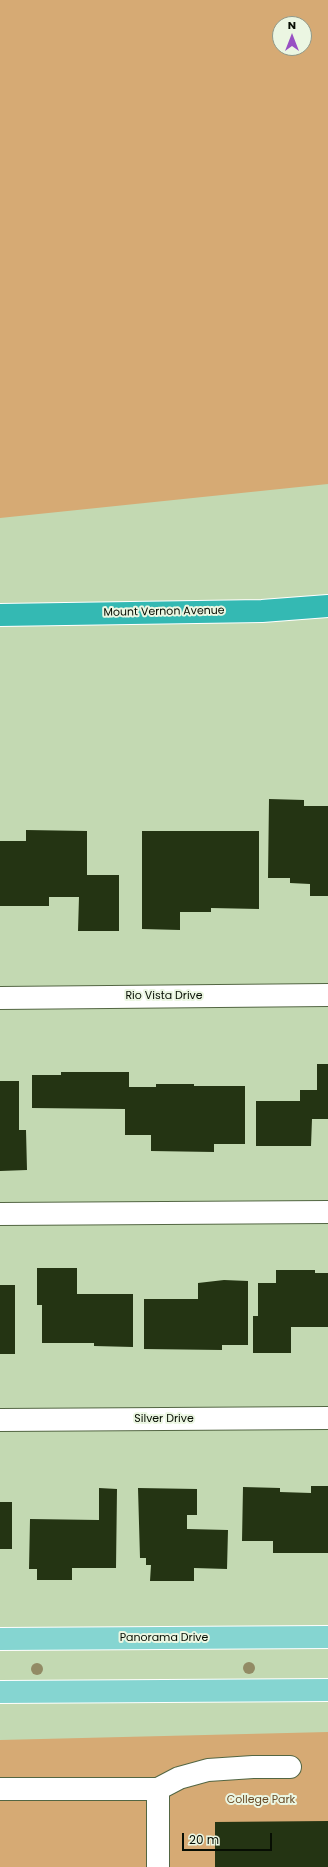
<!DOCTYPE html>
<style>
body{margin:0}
#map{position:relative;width:328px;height:1867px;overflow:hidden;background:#c3d9b2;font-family:Poppins,sans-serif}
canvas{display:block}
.north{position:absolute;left:272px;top:16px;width:40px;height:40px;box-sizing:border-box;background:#ebf6e2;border:1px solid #909989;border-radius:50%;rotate:0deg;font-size:11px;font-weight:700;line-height:16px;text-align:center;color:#070e03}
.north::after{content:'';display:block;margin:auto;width:14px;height:18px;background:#9850c3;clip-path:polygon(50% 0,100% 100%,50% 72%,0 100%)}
.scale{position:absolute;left:182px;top:1833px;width:90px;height:18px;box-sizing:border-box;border:2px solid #070e03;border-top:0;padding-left:5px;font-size:12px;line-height:14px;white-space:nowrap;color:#070e03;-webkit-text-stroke:3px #ebf6e2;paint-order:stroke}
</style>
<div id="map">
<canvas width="328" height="1867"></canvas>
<div class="north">N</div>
<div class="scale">20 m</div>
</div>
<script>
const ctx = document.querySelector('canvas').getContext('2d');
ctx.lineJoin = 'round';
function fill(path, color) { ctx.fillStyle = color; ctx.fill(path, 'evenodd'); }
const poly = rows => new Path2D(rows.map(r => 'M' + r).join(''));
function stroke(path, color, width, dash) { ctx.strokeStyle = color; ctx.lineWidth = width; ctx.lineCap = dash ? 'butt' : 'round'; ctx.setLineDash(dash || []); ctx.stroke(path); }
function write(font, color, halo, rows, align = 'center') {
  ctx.font = font + ' Poppins,sans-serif'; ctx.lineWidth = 4; ctx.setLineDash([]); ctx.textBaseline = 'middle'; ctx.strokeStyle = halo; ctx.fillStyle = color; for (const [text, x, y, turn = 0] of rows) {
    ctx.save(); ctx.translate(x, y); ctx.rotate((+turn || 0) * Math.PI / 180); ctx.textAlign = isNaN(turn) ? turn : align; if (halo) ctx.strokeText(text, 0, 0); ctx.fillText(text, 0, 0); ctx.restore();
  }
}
const green = poly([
 [0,0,328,0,328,484,0,518],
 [280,24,304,24,304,48,280,48],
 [328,1732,328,1867,0,1867,0,1740]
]);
const building = poly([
 [269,799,304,800,304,806,328,806,328,896,310,896,310,884,290,883,290,878,268,878],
 [26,830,87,831,87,875,119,875,119,931,78,931,79,897,49,897,49,906,0,906,0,841,26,841],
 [142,831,259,831,259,909,211,908,211,912,180,912,180,930,142,929],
 [317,1064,328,1064,328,1119,312,1119,311,1146,256,1146,256,1101,300,1101,300,1090,317,1090],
 [61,1072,129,1072,129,1087,156,1087,156,1084,194,1084,194,1086,245,1086,245,1144,214,1144,214,1152,151,1151,151,1135,125,1135,125,1109,32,1108,32,1075,61,1075],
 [0,1081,19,1081,19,1130,26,1130,27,1170,0,1171],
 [37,1268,77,1268,77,1294,133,1294,133,1347,94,1346,94,1343,42,1343,42,1305,37,1305],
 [276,1270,315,1270,315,1273,328,1273,328,1327,291,1327,291,1353,253,1353,253,1316,258,1316,258,1283,276,1283],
 [224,1280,248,1281,248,1345,222,1345,222,1350,144,1349,144,1299,198,1299,198,1283],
 [0,1285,15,1285,15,1354,0,1354],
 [311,1486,328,1486,328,1553,273,1553,273,1541,242,1541,243,1487,280,1488,280,1492,311,1493],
 [99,1488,117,1489,116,1568,72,1568,72,1580,37,1580,37,1569,29,1569,30,1519,99,1520],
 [138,1488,197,1489,197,1515,187,1515,187,1529,228,1530,227,1569,194,1568,194,1581,150,1581,151,1565,146,1565,146,1558,140,1558],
 [0,1502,12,1502,12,1549,0,1549],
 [328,1821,328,1867,215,1867,215,1822]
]);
const minor = poly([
 [0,998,328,995],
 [0,1214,328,1212],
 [0,1420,328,1418],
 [0,1789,158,1789,158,1867],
 [158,1789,179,1778,208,1770,253,1767,290,1767]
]);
const major = poly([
 [0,1639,328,1637],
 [0,1692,328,1690]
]);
const highway = poly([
 [0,615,262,611,328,606]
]);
const trees = [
 [249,1668],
 [37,1669]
];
const streetNames = [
 ["Mount Vernon Avenue",164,612,-1],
 ["Rio Vista Drive",164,996],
 ["Silver Drive",164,1419],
 ["Panorama Drive",164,1638]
];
const parkNames = [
 ["College Park",261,1800]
];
fill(green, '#d6aa74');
fill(building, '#243413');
stroke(minor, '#536643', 24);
stroke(major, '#fff', 24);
stroke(highway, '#fff', 24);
stroke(minor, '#fff', 22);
stroke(major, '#85d5d1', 22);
stroke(highway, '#34b9b3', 22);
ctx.fillStyle = '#928b65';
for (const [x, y] of trees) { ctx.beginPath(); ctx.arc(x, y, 6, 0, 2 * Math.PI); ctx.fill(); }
write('11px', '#070e03', '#ebf6e2', streetNames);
write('11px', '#694b26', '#ebf6e2', parkNames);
</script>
